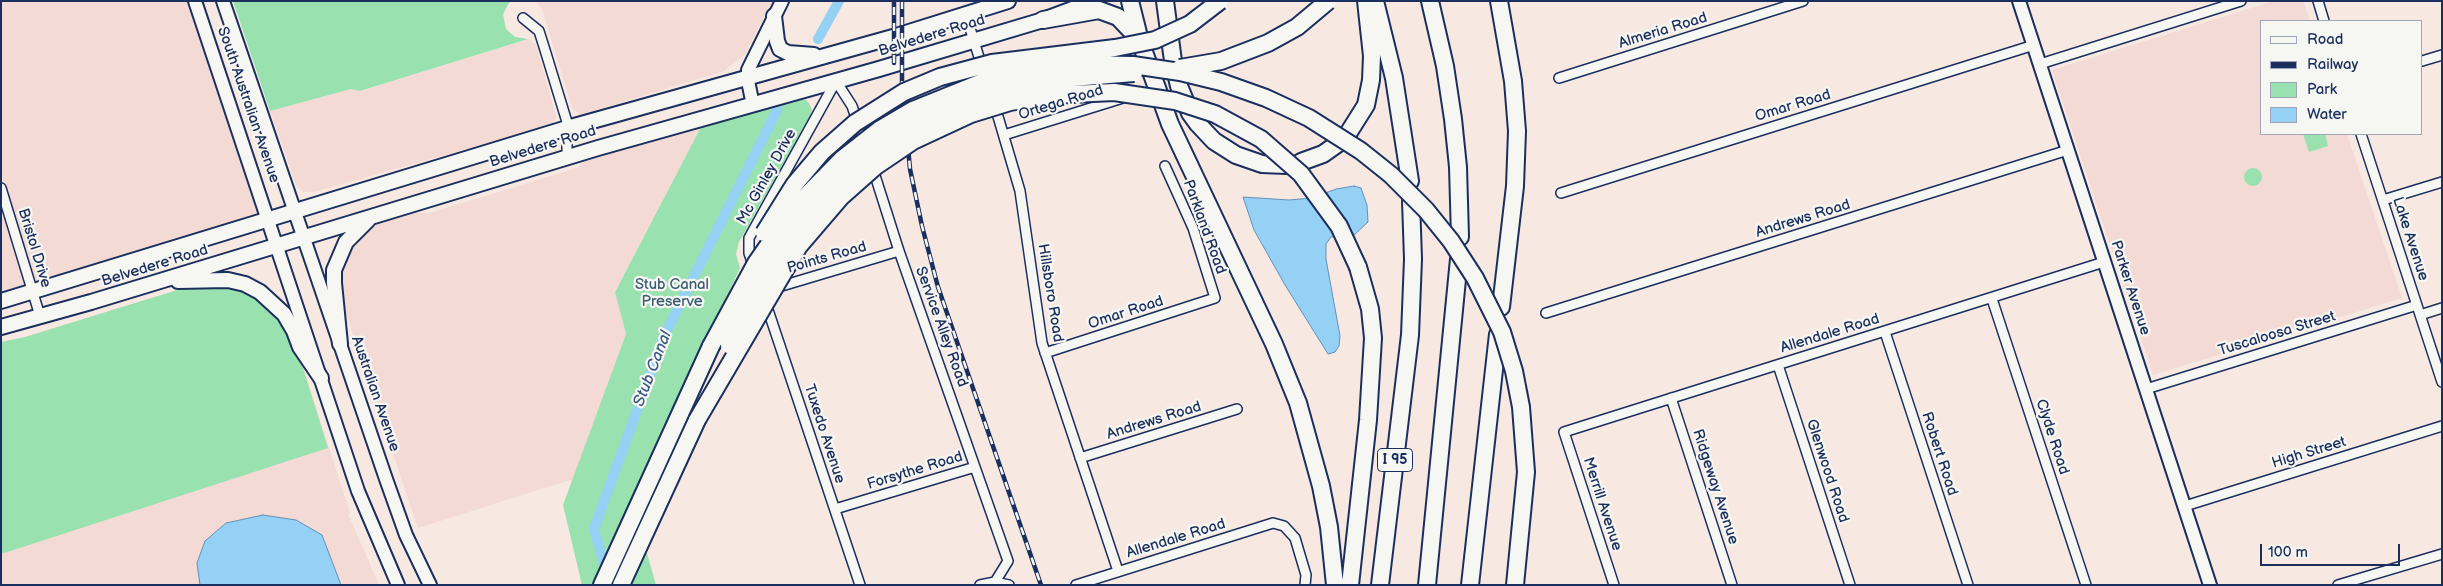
<!DOCTYPE html>
<style>
body{margin:0}
#map{position:relative;width:2443px;height:586px;overflow:hidden;background:#f7e8e2;font-family:"Balsamiq Sans",sans-serif}
canvas{display:block}
.frame{position:absolute;inset:0;border:2px solid #1b2f5e;pointer-events:none}
.legend{position:absolute;left:2260px;top:20px;width:162px;height:115px;box-sizing:border-box;background:#f6f6f2;border:1px solid #9ea6b7;margin:0;padding:6px 9px;list-style:none;font-size:15px;color:#1b2f5e}
.legend li{display:flex;align-items:center;gap:10px;height:25px}
.legend b{width:25px;border:1px solid #9ea6b7}
.scale{position:absolute;left:2260px;top:544px;width:140px;height:22px;box-sizing:border-box;border:2px solid #1b2f5e;border-top:0;padding-left:6px;font-size:15px;line-height:18px;white-space:nowrap;color:#1b2f5e;-webkit-text-stroke:4px #f6f6f2;paint-order:stroke}
</style>
<div id="map">
<canvas width="2443" height="586"></canvas>
<div class="frame"></div>
<ul class="legend">
<li><b style="height:6px;background:#f6f6f2"></b>Road</li>
<li><b style="height:6px;background:#1b2f5e"></b>Railway</li>
<li><b style="height:14px;background:#99e1af"></b>Park</li>
<li><b style="height:14px;background:#94d1f5"></b>Water</li>
</ul>
<div class="scale">100 m</div>
</div>
<script>
const ctx = document.querySelector('canvas').getContext('2d');
ctx.lineJoin = 'round';
function fill(path, color) { ctx.fillStyle = color; ctx.fill(path, 'evenodd'); }
const poly = rows => new Path2D(rows.map(r => 'M' + r).join(''));
function stroke(path, color, width, dash) { ctx.strokeStyle = color; ctx.lineWidth = width; ctx.lineCap = dash ? 'butt' : 'round'; ctx.setLineDash(dash || []); ctx.stroke(path); }
function write(font, color, halo, rows, align = 'center') {
  ctx.font = font + ' "Balsamiq Sans",sans-serif'; ctx.lineWidth = 4.5; ctx.setLineDash([]); ctx.textBaseline = 'middle'; ctx.strokeStyle = halo; ctx.fillStyle = color; for (const [text, x, y, turn = 0] of rows) {
    ctx.save(); ctx.translate(x, y); ctx.rotate((+turn || 0) * Math.PI / 180); ctx.textAlign = isNaN(turn) ? turn : align; if (halo) ctx.strokeText(text, 0, 0); ctx.fillText(text, 0, 0); ctx.restore();
  }
}
const built = poly([
 [1,1,188,1,258,215,1,296,1,218,13,214,1,175],
 [535,1,772,1,745,54,724,71,580,115,572,108,542,9],
 [2274,1,2303,1,2310,21,2262,21,2262,134,2347,134,2402,298,2153,375,2052,70],
 [528,39,536,45,555,112,556,118,551,125,314,192,303,192,296,185,270,111,351,89,361,91],
 [701,127,615,291,626,334,573,479,418,528,341,299,339,276,345,252,367,228,383,221,408,213,430,213,577,168,586,159],
 [187,287,294,339,350,513,348,514,379,585,1,585,1,342,25,337]
]);
const green = poly([
 [233,1,510,1,503,14,506,29,515,37,528,39,360,91,351,89,270,111],
 [800,100,806,100,809,103,812,110,810,116,739,242,736,254,740,268,633,504,656,585,582,585,563,505,626,334,615,292,701,127],
 [2303,134,2325,134,2328,146,2309,152],
 '2244 177a9 9 0 1 1 18 0a9 9 0 1 1-18 0Z',
 [233,286,271,306,294,339,328,448,1,554,1,342,25,337,187,287]
]);
const water = poly([
 [1354,186,1361,188,1367,205,1368,222,1353,236,1331,237,1326,244,1326,259,1340,336,1339,346,1335,352,1328,354,1285,285,1254,230,1243,197,1289,200,1312,198,1336,189,1354,186],
 [263,515,296,520,322,535,341,585,200,585,197,563,205,541,226,523,263,515]
]);
const canal = poly([
 [818,39,839,1],
 [607,574,594,529,664,336,777,110]
]);
const street = poly([
 [2318,1,2324,21],
 [966,15,982,67],
 [523,18,539,31,545,50,567,122,567,157],
 [2422,61,2442,55],
 [2040,64,2241,1],
 [1559,78,1803,1],
 [994,103,1020,191,1042,343,1118,571],
 [2361,134,2442,382],
 [1004,135,1126,97],
 [872,166,899,251,1008,561,995,582],
 [1,188,40,316],
 [1561,193,2034,45],
 [2383,200,2442,182],
 [754,268,749,253,749,238,836,81,852,106,865,144],
 [775,288,899,251],
 [1992,299,2086,585],
 [765,301,860,585],
 [1546,313,2068,150],
 [2420,315,2442,308],
 [1885,332,1968,585],
 [1045,353,1215,298,1193,228,1165,166],
 [1778,365,1850,585],
 [2146,389,2417,305],
 [1671,398,1732,585],
 [1080,458,1237,409],
 [2185,506,2442,426],
 [835,509,975,467],
 [980,585,995,582,1009,585],
 [1076,585,1273,523,1284,526,1295,538,1306,575,1305,585],
 [1614,585,1564,432,2104,262],
 [2338,585,2442,554]
]);
const secondary = poly([
 [195,1,358,491,398,585],
 [223,1,386,479,406,535,430,585],
 [2019,1,2210,585],
 [753,105,748,81,748,70,782,1]
]);
const primary = poly([
 [774,16,777,41,780,49,788,53,814,55],
 [178,281,228,280,245,284,260,292,284,314,294,331,300,347,321,378],
 [1,301,567,128,893,37,1008,1],
 [1,327,91,302,598,148,879,69,1043,20,1094,1],
 [340,344,334,283,334,270,346,242,368,220]
]);
const highway = poly([
 [1130,1,1140,41,1170,124,1274,344,1298,403,1321,486,1329,527,1335,585],
 [1165,1,1173,61,1179,86,1190,113,1198,124,1214,141,1236,155,1262,164,1286,165],
 [1375,1,1394,78,1410,181],
 [1430,1,1445,66,1453,119,1458,167,1460,237],
 [1499,1,1513,81,1517,131,1515,186,1501,307],
 [1043,20,1099,10,1118,17,1137,37],
 [1349,132,1366,105,1371,80,1372,56,1366,1],
 [1301,162,1323,154,1340,142],
 [602,585,711,346],
 [621,585,697,420],
 [1350,585,1368,420,1373,338,1370,309,1358,267],
 [1380,585,1410,335,1413,259,1411,201],
 [1427,585,1459,259],
 [1470,585,1498,334]
]);
const rail = poly([
 [902,1,902,83,910,169,922,226,938,287,1041,585],
 [894,63,894,1]
]);
const highwayBridge = poly([
 [1180,68,1221,61,1268,43,1297,27,1328,1],
 [764,233,794,185,822,152,855,123,904,92,940,77,992,63,1115,48,1155,40,1190,24,1220,1],
 [729,345,766,272,801,220,847,171,888,140,935,114,1005,89,1059,79,1134,73],
 [711,346,756,263,795,207,842,159,879,130,913,110,990,79,1029,69,1068,64,1133,65,1180,72,1221,82,1266,98,1309,118,1361,151,1391,175,1426,210,1451,241,1475,278,1502,332,1514,371,1521,407,1526,472,1515,585],
 [697,420,799,246,841,197,876,166,913,141,971,114,1010,102,1052,95,1114,92,1175,101,1215,114,1261,139,1301,174,1339,226,1358,267]
]);
const shields = [
 [1395,460,35]
];
const shieldNames = [
 ["I 95",1395,460]
];
const streetNames = [
 ["Almeria Road",1663,31,-17],
 ["Belvedere Road",932,36,-17],
 ["Ortega Road",1061,103,-17],
 ["South Australian Avenue",248,105,71],
 ["Omar Road",1793,106,-17],
 ["Belvedere Road",543,147,-17],
 ["Mc Ginley Drive",767,177,-61],
 ["Andrews Road",1803,219,-17],
 ["Parkland Road",1204,227,70],
 ["Lake Avenue",2410,239,72],
 ["Bristol Drive",34,248,73],
 ["Points Road",827,258,-16],
 ["Belvedere Road",155,266,-17],
 ["Parker Avenue",2130,288,72],
 ["Hillsboro Road",1050,293,81],
 ["Omar Road",1126,313,-18],
 ["Service Alley Road",941,327,70],
 ["Allendale Road",1830,334,-17],
 ["Tuscaloosa Street",2277,334,-17],
 ["Australian Avenue",375,394,71],
 ["Andrews Road",1154,421,-17],
 ["Tuxedo Avenue",824,434,72],
 ["Clyde Road",2052,437,72],
 ["High Street",2309,453,-17],
 ["Robert Road",1939,454,72],
 ["Forsythe Road",915,471,-17],
 ["Glenwood Road",1827,471,72],
 ["Ridgeway Avenue",1715,487,72],
 ["Merrill Avenue",1602,504,72],
 ["Allendale Road",1176,539,-17]
];
const parkNames = [
 ["Stub Canal",672,285],
 ["Preserve",672,302]
];
const waterNames = [
 ["Stub Canal",653,369,-69]
];
fill(built, '#f3dad5');
fill(green, '#99e1af');
fill(water, '#94d1f5');
stroke(water, '#6490b9', 1);
stroke(canal, '#94d1f5', 10);
stroke(street, '#1b2f5e', 12);
stroke(secondary, '#1b2f5e', 16);
stroke(primary, '#1b2f5e', 18);
stroke(highway, '#1b2f5e', 20);
stroke(street, '#f6f6f2', 9);
stroke(secondary, '#f6f6f2', 12);
stroke(primary, '#f6f6f2', 14);
stroke(highway, '#f6f6f2', 16);
stroke(rail, '#1b2f5e', 4.5);
stroke(rail, '#f6f6f2', 2.5, [8]);
stroke(highwayBridge, '#1b2f5e', 20, []);
stroke(highwayBridge, '#f6f6f2', 16);
for (const [x, y, w] of shields) { const box = new Path2D(); box.roundRect(x - w / 2, y - 11.5, w, 23, 4); ctx.fillStyle = '#f6f6f2'; ctx.fill(box); stroke(box, '#1b2f5e', 1); }
write('bold 14px', '#1b2f5e', null, shieldNames);
write('15px', '#1b2f5e', '#f6f6f2', streetNames);
write('15px', '#3a5c72', '#f6f6f2', parkNames);
write('italic 16px', '#395884', '#f6f6f2', waterNames);
</script>
